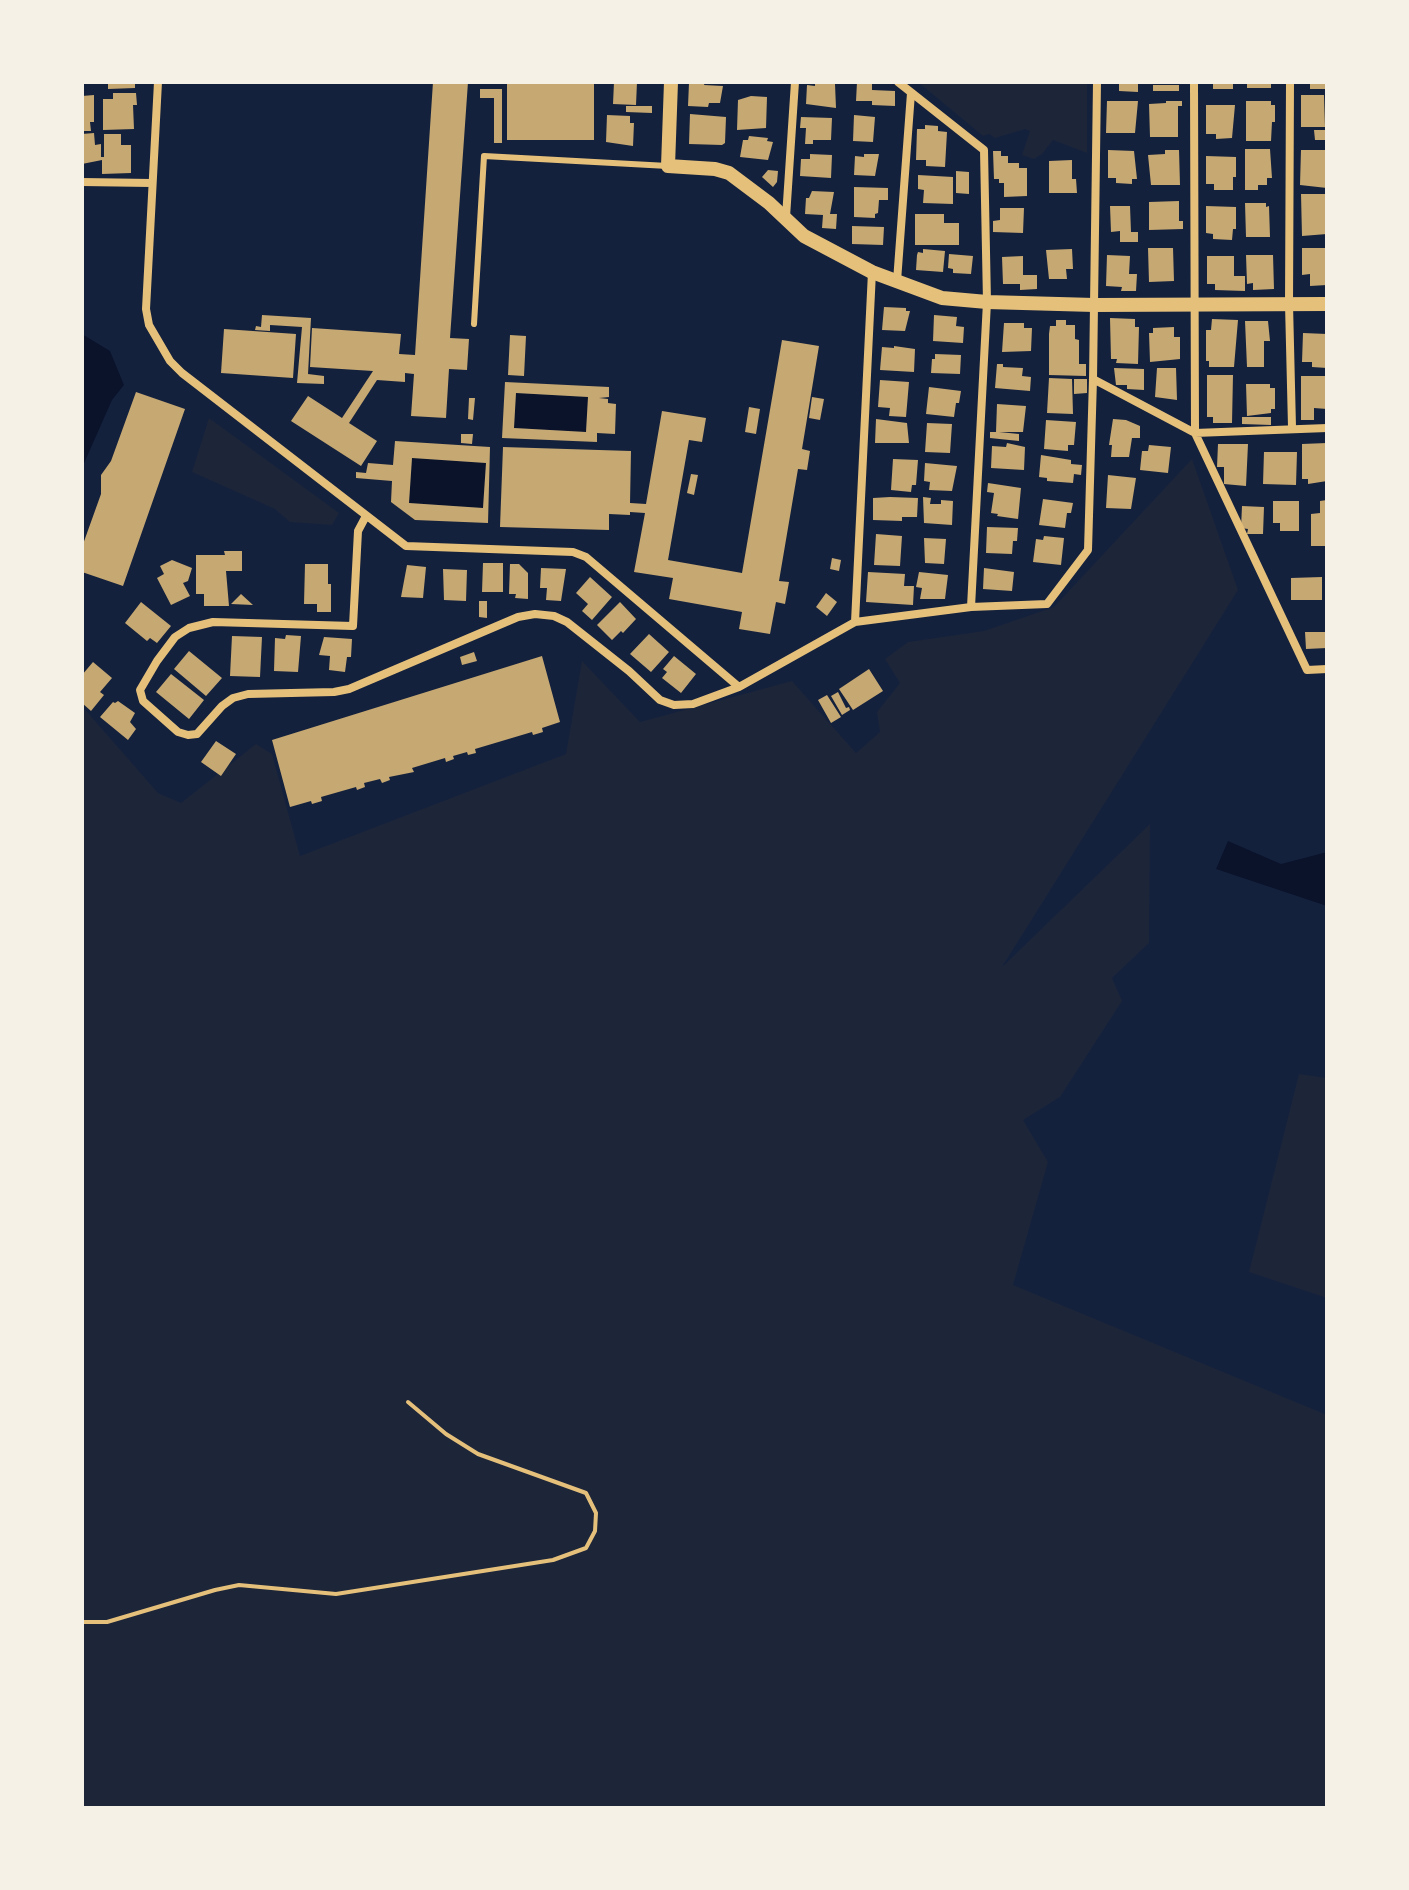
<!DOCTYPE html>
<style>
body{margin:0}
#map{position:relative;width:1409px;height:1890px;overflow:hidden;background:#14213d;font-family:"Public Sans",sans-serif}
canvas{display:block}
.frame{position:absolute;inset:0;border:84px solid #f6f1e7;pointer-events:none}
</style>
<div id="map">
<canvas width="1409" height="1890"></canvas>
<div class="frame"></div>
</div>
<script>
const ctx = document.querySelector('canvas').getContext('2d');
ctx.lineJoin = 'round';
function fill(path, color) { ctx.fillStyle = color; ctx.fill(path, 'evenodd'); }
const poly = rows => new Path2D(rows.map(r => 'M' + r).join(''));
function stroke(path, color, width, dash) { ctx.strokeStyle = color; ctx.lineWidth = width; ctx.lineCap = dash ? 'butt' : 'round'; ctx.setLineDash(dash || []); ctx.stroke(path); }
const green = poly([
 [918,82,1087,82,1087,153,1053,140,1042,154,1034,159,1022,155,1030,131,1025,129,995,138,989,134,983,136],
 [209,418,339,513,332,525,290,522,275,509,192,472],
 [1192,459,1238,590,1002,967,1150,824,1149,943,1112,978,1122,1001,1060,1097,1023,1120,1048,1162,1013,1285,1327,1415,1327,1808,82,1808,82,706,158,793,181,803,256,744,272,754,300,856,566,754,582,661,640,722,792,681,856,753,880,732,877,712,900,683,885,659,908,642,984,631,1054,607],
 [1299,1074,1327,1078,1327,1298,1249,1272]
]);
const water = poly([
 [82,334,110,351,124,385,112,400,82,468],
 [516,393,588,397,586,432,514,428],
 [412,458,486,463,483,508,409,503],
 [1228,841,1281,864,1327,852,1327,906,1216,869]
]);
const building = poly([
 [108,82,135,82,135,88,108,89],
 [433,82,468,82,450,338,469,339,467,370,449,369,446,418,411,416,414,374,405,373,405,382,377,380,349,423,377,441,361,466,291,421,308,396,342,418,373,371,310,367,312,328,401,334,399,354,415,355],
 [507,82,594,82,594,140,507,140],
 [614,82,637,82,636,105,613,104],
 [705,82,704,85,723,86,720,103,709,103,708,107,688,106,689,83],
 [857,82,872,82,872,90,895,91,895,106,872,105,872,101,856,101],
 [1119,82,1138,82,1138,92,1119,91],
 [1213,82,1233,82,1233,89,1213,89],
 [1247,82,1271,82,1271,88,1247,88],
 [1310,82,1327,82,1327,89,1310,89],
 [815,83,835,84,836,108,806,104,807,85,815,86],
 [1153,85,1179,85,1179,91,1153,91],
 [480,89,502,89,502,143,494,143,494,98,480,98],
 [113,93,136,93,137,105,133,105,134,129,103,130,103,99,113,99],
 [94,95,94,122,90,122,91,131,82,131,82,96],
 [1301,95,1324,95,1325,127,1301,127],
 [751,96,767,97,766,128,737,130,738,100],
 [1107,101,1138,101,1135,133,1106,133],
 [1166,101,1182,101,1182,106,1178,106,1178,137,1150,137,1149,104,1166,103],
 [1246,101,1271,101,1271,105,1275,105,1275,122,1272,122,1271,141,1246,141],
 [1206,105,1235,105,1232,138,1216,139,1216,134,1206,134],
 [626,106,652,106,652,113,626,112],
 [690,114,726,117,725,143,722,145,689,144],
 [607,115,630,116,630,123,634,123,633,146,606,142],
 [854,115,875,117,873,142,853,141],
 [801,117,832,118,831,140,813,140,813,144,805,144,806,128,800,128],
 [925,125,938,126,938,131,947,132,945,167,926,166,926,160,916,160,917,129,925,129],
 [1314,130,1327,130,1327,140,1315,140],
 [94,133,95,145,101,144,101,157,104,157,104,134,121,134,121,145,131,145,131,173,102,174,102,160,82,164,82,134],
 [749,136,768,138,767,141,773,142,768,160,740,157,743,140,748,140],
 [1245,149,1270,149,1272,178,1267,178,1267,185,1258,185,1258,190,1245,190],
 [1108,150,1134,151,1137,179,1132,179,1132,184,1116,183,1116,178,1108,178],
 [1165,150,1179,150,1180,185,1151,185,1148,155,1165,154],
 [1301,150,1327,150,1327,188,1300,185],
 [993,151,1001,151,1001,156,1008,156,1008,163,1019,163,1019,168,1027,168,1027,196,1004,197,1004,183,999,183,999,179,994,179],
 [810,154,832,155,831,178,800,176,801,159,810,159],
 [864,154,879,154,875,176,854,175,855,156,864,157],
 [1206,156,1236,157,1236,177,1233,177,1233,190,1214,190,1214,184,1206,184],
 [1072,160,1072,179,1076,179,1077,193,1049,193,1049,161],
 [768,170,778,171,777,182,773,187,762,177],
 [956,171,969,172,969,194,956,193],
 [918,175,953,177,953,204,923,203,924,190,918,189],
 [854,187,888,188,888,200,879,200,878,213,875,214,875,218,854,217],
 [812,191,834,192,830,214,837,214,836,229,822,228,823,215,805,214,806,198,809,198],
 [1301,194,1327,194,1327,234,1302,236],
 [1179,201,1179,221,1183,221,1183,229,1149,230,1149,202],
 [1245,203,1266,203,1266,207,1269,206,1270,237,1246,237],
 [1110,206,1130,206,1131,232,1138,232,1138,242,1120,242,1120,231,1111,232],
 [1206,206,1236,207,1236,229,1233,229,1232,240,1213,239,1213,234,1206,233],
 [1000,208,1024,208,1023,233,993,232,993,221,1000,220],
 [915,214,944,214,944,223,959,223,959,245,915,245],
 [852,226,884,227,883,245,852,244],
 [1148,248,1173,248,1174,281,1149,282],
 [1302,248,1326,248,1327,285,1310,286,1310,274,1302,275],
 [923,249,945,251,943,272,916,270,917,255,918,252,923,253],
 [1072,249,1073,269,1066,269,1067,279,1049,279,1046,250],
 [949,254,973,256,971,274,953,273,953,269,948,268],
 [1107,255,1130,256,1129,274,1137,274,1136,291,1121,291,1122,287,1106,286],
 [1246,255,1273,255,1274,289,1253,290,1253,283,1247,284],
 [1023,256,1023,275,1037,275,1037,289,1020,290,1020,284,1003,284,1002,257],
 [1207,256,1234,256,1234,276,1245,276,1245,291,1215,290,1215,284,1207,284],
 [884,307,906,308,906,311,910,311,905,331,882,330],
 [262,315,311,318,308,374,324,376,324,384,297,383,302,327,270,325,270,331,255,330,256,326,261,327],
 [934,315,957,317,956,326,964,327,963,343,933,341],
 [1110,318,1135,319,1135,327,1139,327,1138,364,1116,363,1117,359,1111,359],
 [1212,319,1238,320,1234,367,1209,367,1209,361,1206,361,1206,330,1211,330],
 [1056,320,1066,320,1066,325,1075,325,1075,339,1079,340,1079,364,1086,364,1086,376,1049,375,1049,334,1050,326,1056,326],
 [1245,321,1268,321,1270,341,1264,341,1264,367,1247,367],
 [1004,323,1024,323,1024,328,1032,328,1031,351,1002,352],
 [1174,327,1174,337,1180,337,1180,359,1150,362,1149,333,1153,333,1153,328],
 [224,329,296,334,293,378,221,373],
 [1303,333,1327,334,1327,368,1312,367,1312,362,1302,362],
 [510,335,526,336,524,376,508,375],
 [782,340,819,346,802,449,810,451,807,470,798,469,779,581,789,582,785,604,776,602,770,634,739,629,742,612,669,599,673,578,634,572,645,513,630,512,630,515,609,514,609,530,500,527,503,447,631,451,630,503,646,504,662,411,706,418,702,442,689,440,668,560,742,573],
 [894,346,915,349,914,372,880,370,882,347,894,348],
 [935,354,961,355,960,374,931,373,932,359,935,359],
 [997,364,1003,364,1003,367,1023,368,1022,376,1031,377,1030,391,995,388],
 [1114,368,1144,369,1144,390,1127,389,1127,385,1116,385],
 [1157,368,1176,368,1177,400,1155,397],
 [1207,375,1233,375,1232,423,1213,423,1213,417,1207,417],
 [1301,376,1327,376,1327,409,1314,408,1314,420,1301,420],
 [1049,378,1072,379,1073,414,1047,413],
 [1074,379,1087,379,1087,393,1074,394],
 [880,380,909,382,906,417,889,416,890,408,878,407],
 [505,382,609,387,609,397,599,398,608,399,608,403,616,404,615,434,597,433,597,442,502,438],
 [516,393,588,397,586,432,514,428],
 [1246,384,1270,384,1270,388,1275,388,1275,409,1271,409,1271,413,1247,416],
 [929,387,961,391,959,403,956,403,954,417,926,414],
 [136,392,185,409,123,586,82,572,82,547,101,494,101,475,111,461],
 [812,397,824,399,820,420,809,418],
 [469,398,475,398,473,420,468,419],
 [997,404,1026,406,1023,432,999,432,1019,434,1019,441,990,438,990,432,996,432],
 [749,407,760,409,756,434,745,432],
 [1242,417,1271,417,1271,425,1242,424],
 [876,419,907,423,909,443,875,443],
 [1113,419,1126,420,1140,426,1140,438,1132,438,1129,457,1111,457,1112,445,1109,445],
 [1046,420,1076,422,1074,445,1068,445,1068,451,1044,449],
 [927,423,952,424,950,453,925,452],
 [461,434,473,434,472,444,461,443],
 [395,441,490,447,488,523,415,520,391,502,392,481,356,478,356,472,366,473,368,463,393,465],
 [412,458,486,463,483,508,409,503],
 [1007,443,1025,447,1024,470,991,468,992,446,1006,447],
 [1327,443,1327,481,1308,484,1308,479,1302,479,1302,444],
 [1218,444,1248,444,1246,486,1224,484,1224,467,1217,467],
 [1149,445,1171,447,1168,473,1140,470,1142,451,1148,451],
 [1264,452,1297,452,1296,485,1263,484],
 [1041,455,1071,460,1071,464,1082,465,1081,475,1074,474,1073,483,1047,481,1047,478,1039,477],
 [893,459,918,460,916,485,912,485,911,492,891,490],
 [925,463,957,466,952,491,929,490,930,482,924,481],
 [691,474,698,475,694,495,687,493],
 [1108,475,1136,478,1131,509,1106,508],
 [988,483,1021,488,1018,519,997,516,998,514,991,513,994,493,987,492],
 [890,497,918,498,917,517,902,517,902,521,873,520,873,498],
 [923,497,931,498,930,504,941,504,941,500,953,501,952,525,924,523],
 [1043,499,1073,503,1071,513,1067,513,1065,528,1039,525],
 [1327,500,1327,546,1311,546,1311,514,1320,513,1320,501],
 [1273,501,1299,501,1299,531,1280,531,1280,523,1273,523],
 [1242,506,1264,507,1263,534,1247,534,1248,529,1241,528],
 [987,527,1018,528,1017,541,1013,541,1012,554,986,553],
 [876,534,902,536,900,566,874,565],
 [1044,536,1064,538,1061,565,1033,562,1036,539,1043,540],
 [924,538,946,539,944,564,925,563],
 [224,551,242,551,242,571,226,571,229,606,204,606,204,594,196,594,196,555,225,555],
 [832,558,841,560,839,571,830,569],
 [172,560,192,568,188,581,183,583,190,596,171,605,157,578,164,574,160,566],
 [483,563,503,563,503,592,482,592],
 [305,564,328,564,328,584,331,584,331,612,317,612,317,604,304,604],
 [510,564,519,564,528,573,528,599,515,598,516,594,509,594],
 [407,565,426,567,423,598,401,597],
 [541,568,566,569,561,601,546,600,547,588,540,588],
 [984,568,1014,572,1012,591,983,589],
 [443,569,467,570,466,601,444,600],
 [868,572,905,574,904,586,914,586,913,605,866,602],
 [919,572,948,575,945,599,920,599,922,588,916,587],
 [590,577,612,597,592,620,582,611,588,604,576,593],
 [1322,577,1322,600,1291,600,1291,578],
 [826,593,837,602,827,616,816,607],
 [241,594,253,605,231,604],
 [479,601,487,601,487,618,479,617],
 [141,602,171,626,157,643,150,638,147,641,125,623],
 [620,602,636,619,623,633,621,631,612,640,597,625],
 [1305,632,1327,632,1327,648,1306,649],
 [649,634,669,652,651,672,630,654],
 [286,635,301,636,298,672,274,671,275,638,285,639],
 [232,636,262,637,260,677,230,676],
 [324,637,352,639,351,657,347,657,345,672,329,670,330,656,319,655],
 [189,651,222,678,206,696,174,669],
 [474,652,477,661,462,665,460,657],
 [542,656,560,722,542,728,543,732,533,735,532,732,475,749,476,753,468,755,467,752,453,756,454,759,446,762,445,758,412,768,414,772,389,777,390,780,382,783,380,779,364,783,365,787,357,790,356,787,321,797,322,801,312,804,311,801,290,807,272,740],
 [674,656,696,674,681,693,662,678,667,672,663,669],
 [93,662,112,678,100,692,104,695,91,711,82,703,82,675],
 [869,669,883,691,853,710,839,689],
 [171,674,204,700,189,719,156,692],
 [838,692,846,708,849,707,850,710,842,715,831,696],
 [827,695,841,717,831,723,818,700],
 [118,701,135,713,130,722,136,729,128,740,100,717,113,702,115,703],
 [216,741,236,754,221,776,201,762]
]);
const path = poly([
 [82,1622,107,1622,215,1590,239,1585,336,1594,553,1560,586,1548,595,1531,596,1513,586,1493,478,1454,446,1434,408,1402]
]);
const service = poly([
 [474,324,484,156,668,166]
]);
const minor = poly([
 [158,82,146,309,149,325,170,361,182,373,406,546,573,552,586,557,739,687,855,622,872,272],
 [898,82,984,150,987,302,971,607],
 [1194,82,1195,433,1307,670,1327,669],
 [1290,82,1289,304,1292,427],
 [82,182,151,183],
 [786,217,795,82],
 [897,281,911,93],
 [1093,379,1195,433,1327,428],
 [366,516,358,531,353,626,213,622,189,628,175,637,157,661,140,690,143,701,178,732,188,735,197,734,222,706,233,698,248,694,334,692,349,689,518,617,535,614,554,616,567,622,629,671,660,700,674,705,693,704,739,687],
 [855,622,971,607,1047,604,1088,550,1093,379,1097,82]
]);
const tertiary = poly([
 [671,82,668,166,715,169,729,173,769,203,804,236,872,272,942,298,987,302,1094,305,1327,304]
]);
fill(green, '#1d2539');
fill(water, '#0b132b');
fill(building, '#c6a872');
stroke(path, '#e5c07b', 4);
stroke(service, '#e5c07b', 6);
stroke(minor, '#e5c07b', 8);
stroke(tertiary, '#e5c07b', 14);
</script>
